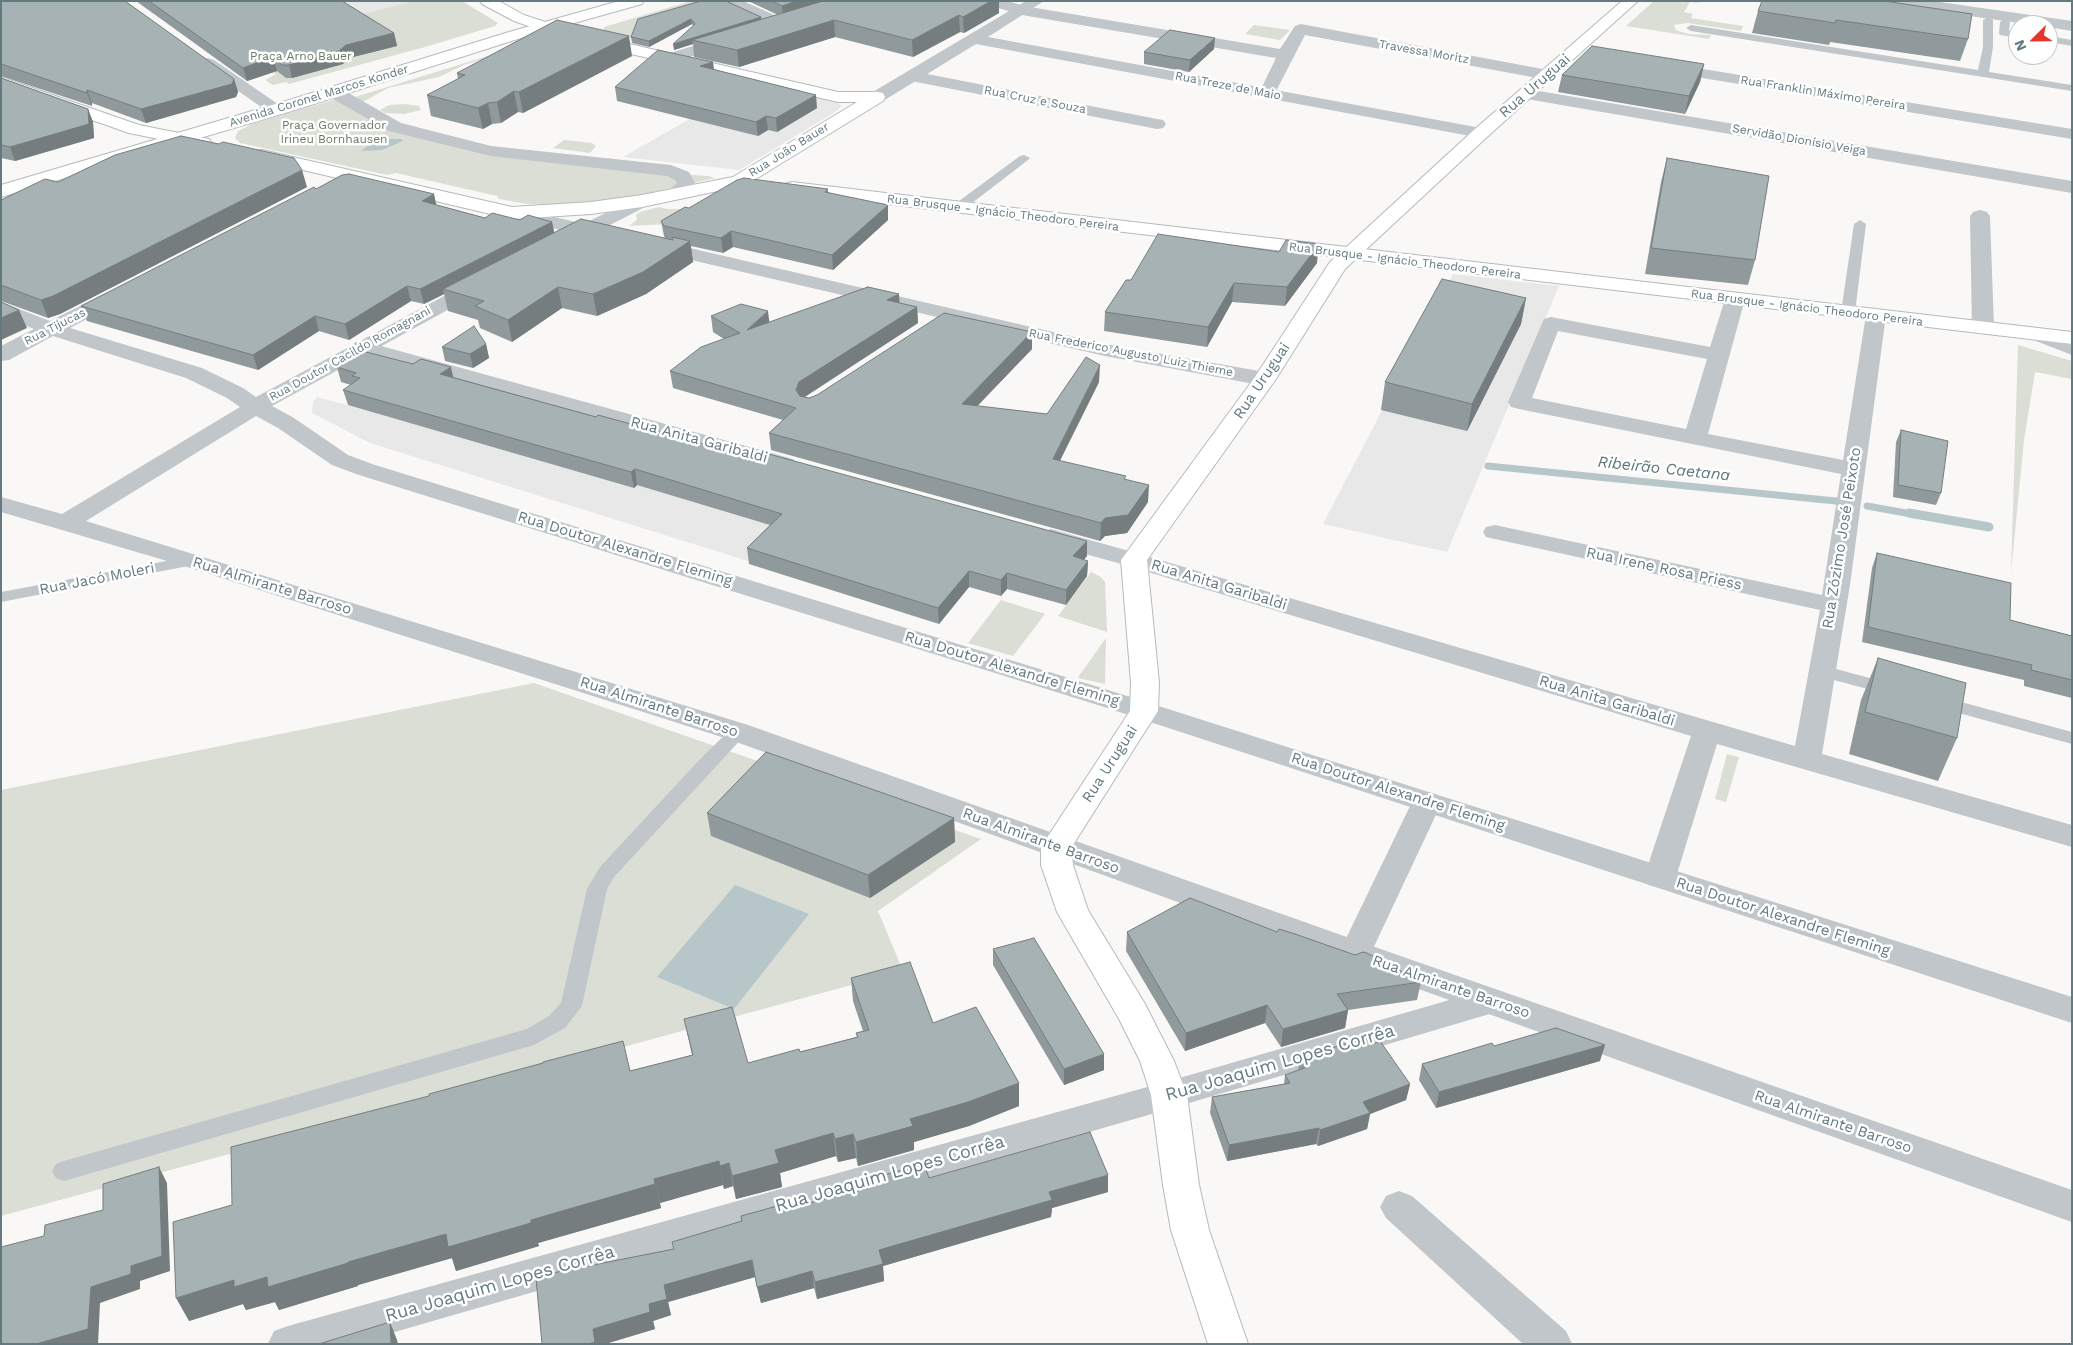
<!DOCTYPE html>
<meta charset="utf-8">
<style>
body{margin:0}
#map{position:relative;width:2073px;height:1345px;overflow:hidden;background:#f9f8f6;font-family:"Work Sans",sans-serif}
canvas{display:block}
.frame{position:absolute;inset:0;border:2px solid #647a81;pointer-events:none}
.north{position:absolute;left:2008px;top:15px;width:50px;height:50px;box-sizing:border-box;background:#fff;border:1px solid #c1cacd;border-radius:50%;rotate:247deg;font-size:14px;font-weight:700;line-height:20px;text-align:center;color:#647a81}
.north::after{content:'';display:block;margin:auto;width:18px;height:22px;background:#e4372b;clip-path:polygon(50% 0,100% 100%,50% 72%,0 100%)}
</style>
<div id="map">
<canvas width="2073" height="1345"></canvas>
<div class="frame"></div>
<div class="north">N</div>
</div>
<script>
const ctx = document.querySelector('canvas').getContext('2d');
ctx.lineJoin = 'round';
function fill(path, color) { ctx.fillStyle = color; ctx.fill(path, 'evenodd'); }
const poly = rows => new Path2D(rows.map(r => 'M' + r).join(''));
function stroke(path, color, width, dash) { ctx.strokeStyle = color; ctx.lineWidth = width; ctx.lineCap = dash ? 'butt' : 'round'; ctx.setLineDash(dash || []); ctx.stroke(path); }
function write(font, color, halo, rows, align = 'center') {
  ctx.font = font + ' "Work Sans",sans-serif'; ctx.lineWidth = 5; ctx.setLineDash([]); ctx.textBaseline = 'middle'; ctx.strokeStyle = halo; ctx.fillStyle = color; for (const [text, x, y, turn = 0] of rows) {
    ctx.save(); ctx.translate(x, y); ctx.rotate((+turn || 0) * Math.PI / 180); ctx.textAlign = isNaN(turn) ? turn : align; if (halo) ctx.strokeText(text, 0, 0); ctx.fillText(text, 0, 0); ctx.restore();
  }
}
const built = poly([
 [333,1,413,1,357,16],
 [753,83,836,102,842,106,835,112,739,170,623,157],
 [1453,274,1559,286,1447,552,1323,524],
 [317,397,362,409,715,462,778,532,748,561,370,443,312,413,313,402]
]);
const green = poly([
 [413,1,462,1,498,23,495,26,425,47,289,84,286,82,273,85,265,80,276,74,271,71,253,43],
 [691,1,709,1,652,43,603,32,604,27],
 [1654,1,1700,1,1699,3,1690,2,1684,12,1693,14,1691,18,1743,26,1741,31,1687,23,1674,25,1676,30,1688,34,1711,35,1709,39,1626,26],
 [1254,25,1290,30,1280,40,1245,34],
 [503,53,464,65,439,77,388,88,361,103,355,97,494,54],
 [333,100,339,100,407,133,662,173,708,176,715,178,619,200,569,205,527,204,499,199,497,196,396,173,387,175,240,143,235,138,238,131,254,123],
 [404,104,419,106,421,110,404,114,385,113,380,110,389,105],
 [564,140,592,143,596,146,590,153,553,148],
 [659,207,667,209,683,209,669,224,629,226,637,220,636,215,640,212],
 [2018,345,2072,361,2072,379,2035,372,2024,440,2011,573],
 [1091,572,1101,577,1105,582,1107,632,1058,616],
 [1001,600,1045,614,1013,656,968,643],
 [1106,638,1105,684,1078,678,1081,673],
 [534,683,981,839,878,911,903,971,1,1216,1,790],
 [1727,754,1739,757,1726,802,1715,799]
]);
const water = poly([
 [391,139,401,139,403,141,382,150,361,151,370,144],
 [735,885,809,914,734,1009,657,977]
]);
const streamFar1 = poly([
 [1488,466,1836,501],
 [1867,506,1917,515]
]);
const stream = poly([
 [1909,513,1989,527]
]);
const service = poly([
 [1988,17,1993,20,1993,47,1989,72,2072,85,2072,91,1691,31,1686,28,1691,25,1978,70,1983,47,1983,20,1988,17],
 [2005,19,2010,22,2009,31,2018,32,2018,38,2000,35,1999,33,2000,22,2005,19],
 [2048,36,2072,40,2072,46,2048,42,2048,36],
 [1024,155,1030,158,1028,160,963,210,955,210,953,207,955,204,1020,156,1024,155],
 [1860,220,1866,224,1855,312,1848,316,1841,312,1854,224,1860,220],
 [2028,329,2072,346,2072,355,2023,336,2021,333,2023,330,2028,329],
 [193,556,199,558,201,561,199,564,1,602,1,592,193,556],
 [1821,665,1896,685,1899,689,1896,693,1890,695,1815,675,1812,671,1815,667,1821,665],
 [1939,696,2072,732,2072,744,1933,706,1930,702,1933,698,1939,696],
 [738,726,744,728,747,732,744,736,614,877,607,889,582,1006,565,1028,534,1045,64,1181,56,1178,52,1171,56,1164,64,1161,527,1029,549,1016,561,1003,587,889,600,867,702,757,732,728,738,726]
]);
const pedestrian = poly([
 [208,58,214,60,282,107,284,110,282,113,270,113,202,66,200,63,202,60,208,58]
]);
const minor = poly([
 [723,1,743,1,788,21,790,24,788,27,782,29,776,27,725,4,723,1],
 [983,1,1008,1,1024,6,1280,49,1295,26,1301,24,1548,70,1554,71,1556,75,1554,79,1548,80,1305,35,1275,93,1273,97,1267,98,1261,97,1259,93,1276,58,1022,15,985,4,983,1],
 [1892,1,1933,1,2072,21,2072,31,2048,27,2048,25,2033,25,1899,6,1894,4,1892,1],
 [730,35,736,37,738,40,736,43,669,63,663,61,661,58,663,55,730,35],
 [1666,63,2072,129,2072,139,1660,71,1658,68,1660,65,1666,63],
 [912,71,1157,119,1163,120,1166,124,1163,128,1157,129,906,80,904,76,906,72,912,71],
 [332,86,338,87,401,123,491,146,671,165,689,172,696,185,680,198,673,200,666,198,664,194,677,183,675,180,667,176,491,156,389,131,326,95,324,91,326,87,332,86],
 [1527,89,2072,181,2072,193,1521,98,1519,94,1521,90,1527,89],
 [516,208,610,230,613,234,610,238,603,240,509,218,506,214,509,210,516,208],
 [1980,210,1987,212,1990,216,1994,328,1990,332,1983,334,1976,332,1972,328,1970,216,1973,212,1980,210],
 [655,240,1105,344,1265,372,1273,374,1276,379,1273,384,1265,386,1105,356,648,250,645,246,648,242,655,240],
 [1735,293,1742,295,1745,299,1708,434,1843,460,1866,315,1869,311,1876,309,1883,311,1886,315,1850,585,1822,754,2072,825,2072,847,1717,744,1676,877,1671,885,1660,888,1649,885,1644,877,1691,736,1125,565,1042,542,1038,537,1042,532,1051,529,1143,555,1795,746,1820,610,1495,539,1486,537,1483,532,1486,527,1495,525,1822,595,1841,474,1519,409,1511,407,1508,402,1544,319,1551,317,1710,347,1725,299,1728,295,1735,293],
 [1558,331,1707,359,1686,429,1532,398,1558,331],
 [363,341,793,459,797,464,793,469,785,471,777,469,355,352,352,347,355,342,363,341],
 [1427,792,1438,795,1442,802,1371,953,1367,962,1355,965,1343,962,1339,953,1412,802,1416,795,1427,792],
 [1491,988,1503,992,1508,1001,1503,1010,1169,1109,353,1344,268,1344,274,1331,288,1326,1169,1081,1491,988],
 [1399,1191,1412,1196,1566,1331,1572,1344,1523,1344,1386,1218,1380,1207,1386,1196,1399,1191]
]);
const tertiary = poly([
 [1026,1,1044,1,988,37,1481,128,1487,129,1490,133,1487,137,1481,138,976,44,883,101,877,102,871,101,869,97,871,93,1026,1],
 [642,195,649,197,651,201,649,205,573,244,566,246,559,244,556,240,559,236,642,195],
 [479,279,486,281,489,285,486,289,272,406,294,418,348,455,375,465,1121,694,2072,997,2072,1023,1101,706,359,475,332,465,278,428,256,416,86,521,748,725,1392,953,2072,1190,2072,1222,1368,971,728,739,184,566,1,512,1,497,62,514,240,407,227,398,186,378,53,336,9,360,1,361,1,346,34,329,1,316,1,302,50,321,108,292,115,290,122,292,125,296,122,300,70,328,202,368,243,388,256,397,472,281,479,279]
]);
const secondary = poly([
 [480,1,499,1,524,15,573,31,838,92,877,92,883,93,885,97,883,101,746,185,642,207,591,214,512,219,256,159,253,155,256,151,262,150,512,207,591,202,642,195,733,177,857,102,838,102,562,38,514,21,482,4,480,1],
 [1,77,139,125,209,139,212,143,209,147,203,148,129,133,1,88,1,77],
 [792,182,2072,332,2072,344,785,192,783,188,785,184,792,182]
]);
const primary = poly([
 [619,1,644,1,642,4,521,38,298,109,1,197,1,185,286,101,509,32,619,1],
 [1622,1,1638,1,1487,137,1345,269,1276,379,1147,560,1159,683,1158,711,1071,848,1073,865,1088,910,1145,1004,1174,1061,1187,1095,1199,1185,1209,1230,1248,1344,1208,1344,1171,1230,1163,1185,1151,1095,1140,1061,1119,1019,1057,912,1041,865,1041,847,1130,711,1131,683,1121,560,1255,377,1330,262,1475,129,1622,1]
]);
const wall = poly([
 [1,1,234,79,238,92,236,97,146,123,92,103,92,106,1,76],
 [136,1,342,1,394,33,397,46,349,58,343,64,292,78,286,78,277,71,247,81],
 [748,1,999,1,999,13,964,33,960,32,913,57,835,37,739,67,694,57,693,44,674,50,693,26,692,24,649,47,632,43,631,37,638,19,761,20,778,15],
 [1762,1,1968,39,1960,61,1830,42,1829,45,1752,33,1758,11],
 [1214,49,1189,72,1144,64,1144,52],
 [632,56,523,113,518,112,501,123,492,124,483,129,431,116,427,95,458,79,457,73],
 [713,62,714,69,817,108,777,132,768,130,758,136,617,101,615,87],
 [1704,64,1700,82,1685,114,1558,92,1562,75],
 [1,78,88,109,93,122,94,138,15,161,1,158],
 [1667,158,1755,260,1748,285,1645,274,1661,182],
 [58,182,307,187,60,314,48,318,1,301,1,200],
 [316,189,436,205,485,218,552,222,554,233,665,238,664,236,661,221,689,208,828,189,828,192,888,220,833,270,733,247,723,253,691,246,693,262,646,294,597,316,562,308,512,342,480,328,478,320,448,311,444,294,424,304,411,301,349,340,319,331,258,370,87,321,81,306],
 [1317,263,1285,306,1232,302,1207,347,1104,331,1105,312,1131,280],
 [1526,298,1521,324,1467,431,1381,410,1385,382],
 [900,303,917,307,918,323,805,397,809,398,1032,332,1032,349,977,406,1047,414,1099,382,1060,461,1126,480,1148,502,1127,533,1105,536,1100,541,771,450,769,433,783,420,673,388,670,371,724,339,713,332,711,316,769,322],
 [486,344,489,358,473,368,445,361,442,347],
 [337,367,453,377,596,417,747,456,1087,541,1087,556,1084,560,1088,561,1087,576,1066,605,1007,589,1001,596,969,587,939,624,749,564,747,548,770,525,637,485,634,488,348,405,343,390,351,385,341,382],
 [1901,430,1941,493,1936,505,1893,497,1896,442],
 [1877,553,2010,620,2072,636,2072,698,2024,686,2024,680,1862,642,1872,568],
 [1878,658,1957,738,1938,781,1849,754,1861,700],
 [707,813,954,818,955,842,870,898,711,836],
 [1127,932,1277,932,1421,982,1417,1000,1348,1010,1345,1028,1281,1047,1265,1023,1185,1051,1126,951],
 [993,949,1104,1070,1064,1085,993,965],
 [851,978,933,1023,1019,1106,969,1126,914,1142,914,1150,858,1166,856,1158,838,1162,836,1156,780,1173,782,1187,736,1199,733,1186,724,1189,723,1185,660,1203,661,1208,538,1243,539,1246,456,1271,452,1258,358,1285,358,1286,279,1310,275,1302,246,1310,243,1304,189,1321,232,1205,630,1071,692,1055,684,1019,748,1063,800,1052,857,1037,856,1033,863,1031,853,1001],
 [1371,1045,1410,1084,1406,1100,1370,1114,1367,1129,1318,1146,1316,1144,1227,1161,1210,1113,1212,1097,1284,1084,1285,1075,1298,1070,1300,1057],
 [1494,1046,1600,1061,1436,1108,1419,1080,1422,1064],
 [929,1178,1108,1192,1052,1208,1051,1217,883,1266,884,1281,817,1299,814,1288,761,1303,755,1277,668,1302,671,1315,653,1321,655,1329,605,1344,583,1267,674,1249,789,1208,867,1188,866,1180]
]);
const shadedWall = poly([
 [797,1,834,1,783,17,782,6],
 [991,1,999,1,999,13,964,33,963,17],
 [959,15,960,32,913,57,912,40],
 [761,17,762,23,692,40,693,44,674,50,673,44],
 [691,19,692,24,649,47,649,41],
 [834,20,835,37,739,67,737,50],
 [394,33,397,46,349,58,343,64,292,78,289,65,346,45],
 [629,36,632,56,523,113,519,92],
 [1215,38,1214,49,1189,72,1190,60],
 [273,57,277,71,247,81,243,68],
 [713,62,714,75,700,66],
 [1704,64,1700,82,1685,114,1689,96],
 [234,79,238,92,236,97,146,123,141,109],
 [87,90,92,103,92,106,87,93],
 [514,91,518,112,501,123,497,102],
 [816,95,817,108,777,132,776,118],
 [488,103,492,124,483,129,478,108],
 [88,109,93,122,94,138,15,161,10,147],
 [766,116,768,130,758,136,756,122],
 [302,170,307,187,60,314,48,318,41,300],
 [434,194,437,208,422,201],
 [888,205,888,220,833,270,832,255],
 [552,222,555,236,443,289,444,294,424,304,420,289],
 [731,231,733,247,723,253,721,238],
 [690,241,693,262,646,294,597,316,593,294],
 [1319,244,1317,263,1285,306,1287,287],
 [1234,283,1232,302,1207,347,1208,327],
 [407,286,411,301,349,340,345,324],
 [558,287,562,308,512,342,508,320],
 [899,294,900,310,887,300],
 [1526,298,1521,324,1467,431,1472,404],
 [917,307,918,323,801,399,796,390,799,382],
 [19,310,27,328,1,340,1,318],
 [768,311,770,328,747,330],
 [315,316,319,331,258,370,253,355],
 [1032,332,1032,349,963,421,962,404],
 [486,344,489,358,473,368,470,354],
 [1100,365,1099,382,1052,476,1053,459],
 [451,367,454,381,440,374],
 [635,469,637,485,634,488,631,472],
 [1149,485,1148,502,1127,533,1105,536,1100,541,1101,523,1105,518],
 [1087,541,1087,556,1072,572,1073,556],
 [1088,561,1087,576,1066,605,1066,590],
 [969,571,969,587,939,624,938,608],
 [1007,573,1007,589,1001,596,1001,580],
 [954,818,955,842,870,898,868,875],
 [1267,1005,1265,1023,1185,1051,1186,1033],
 [1348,1010,1345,1028,1281,1047,1283,1029],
 [1605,1045,1600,1061,1436,1108,1439,1092],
 [1104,1054,1104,1070,1064,1085,1064,1069],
 [1019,1083,1019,1106,969,1126,914,1142,914,1150,858,1166,856,1142,910,1119],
 [1410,1084,1406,1100,1370,1114,1367,1129,1318,1146,1320,1130,1363,1102],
 [1319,1128,1316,1144,1227,1161,1229,1145],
 [833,1133,836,1156,780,1173,782,1187,736,1199,732,1176,775,1150],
 [853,1134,856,1158,838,1162,835,1139],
 [719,1161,723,1185,660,1203,654,1179],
 [729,1163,733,1186,724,1189,720,1166],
 [159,1167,167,1183,170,1271,140,1281,140,1289,100,1303,98,1344,36,1344,91,1287,131,1266],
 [1108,1175,1108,1192,1052,1208,1051,1217,883,1266,884,1281,817,1299,815,1282,879,1250,1049,1192],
 [655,1184,661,1208,538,1243,539,1246,456,1271,452,1258,358,1285,358,1286,279,1310,275,1302,246,1310,243,1304,189,1321,176,1298,234,1280,267,1277,348,1262,446,1234,531,1220],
 [752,1260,755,1277,668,1302,671,1315,653,1321,655,1329,605,1344,588,1344,593,1329,649,1304,664,1285],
 [812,1271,814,1288,761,1303,757,1287],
 [390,1322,397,1340,398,1344,391,1344]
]);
const building = poly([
 [1,1,125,1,234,79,232,84,141,109,87,90,87,93,1,64,1,1],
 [149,1,342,1,394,33,346,45,339,51,289,65,282,65,273,57,243,68,149,1],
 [701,1,726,1,761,17,673,44,695,24,691,19,649,41,631,37,638,19,701,1],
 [772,1,797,1,782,6,772,1],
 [823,1,991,1,963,17,959,15,912,40,834,20,737,50,692,40,823,1],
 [1762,1,1884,1,1972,14,1968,39,1836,20,1835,23,1758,11,1762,1],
 [557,20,629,36,519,92,514,91,497,102,488,103,478,108,427,95,465,75,457,73,557,20],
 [1170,30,1215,38,1190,60,1144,52,1170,30],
 [1592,46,1704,64,1689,96,1562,75,1592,46],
 [658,50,713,62,700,66,816,95,776,118,766,116,756,122,615,87,658,50],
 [1,78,88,109,89,124,10,147,1,145,1,78],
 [181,136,219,144,223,142,294,158,302,170,53,296,41,300,1,285,1,200,45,179,58,182,115,155,181,136],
 [1667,158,1769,176,1755,260,1651,248,1667,158],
 [349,174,434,194,422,201,485,218,492,213,520,220,528,215,552,222,420,289,407,286,345,324,315,316,253,355,81,306,314,187,316,189,342,175,349,174],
 [744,178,828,189,825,192,888,205,832,255,731,231,721,238,664,226,661,221,685,207,689,208,737,180,744,178],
 [581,219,673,240,672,237,690,241,643,272,593,294,558,287,508,320,475,306,484,301,443,289,581,219],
 [1158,234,1279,252,1286,240,1319,244,1287,287,1234,283,1208,327,1105,312,1126,280,1131,280,1158,234],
 [1442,279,1526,298,1472,404,1385,382,1442,279],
 [868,287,899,294,887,300,917,307,799,382,796,390,800,396,809,398,817,395,944,313,1032,332,962,404,1047,414,1086,357,1100,365,1053,459,1126,476,1124,479,1149,485,1128,515,1105,518,1101,523,769,433,796,408,670,371,701,347,740,333,711,316,741,304,768,311,747,330,868,287],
 [1,302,19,310,1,318,1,302],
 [474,326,486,344,470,354,442,347,474,326],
 [362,351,413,364,421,359,451,367,440,374,596,417,598,415,747,456,754,450,1087,541,1073,556,1088,561,1066,590,1007,573,1001,580,969,571,938,608,747,548,782,514,635,469,631,472,343,390,360,378,352,376,356,373,337,367,362,351],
 [1901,430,1948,441,1941,493,1898,485,1901,430],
 [1877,553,2011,583,2010,620,2072,636,2072,680,2031,670,2032,665,1868,627,1877,553],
 [1878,658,1966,683,1957,738,1865,712,1878,658],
 [766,752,954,818,868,875,707,813,766,752],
 [1190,898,1277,932,1279,929,1295,934,1355,955,1363,952,1367,953,1421,982,1337,994,1348,1010,1283,1029,1267,1005,1186,1033,1127,932,1190,898],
 [1034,938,1104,1054,1064,1069,993,949,1034,938],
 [910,962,933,1023,976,1007,1019,1083,968,1102,910,1119,913,1126,856,1142,853,1134,835,1139,833,1133,775,1150,779,1163,732,1176,729,1163,720,1166,719,1161,654,1179,655,1184,531,1220,531,1223,448,1247,446,1234,348,1262,348,1263,268,1287,267,1277,234,1287,234,1280,176,1298,173,1222,232,1205,231,1147,429,1096,429,1094,543,1063,543,1062,623,1041,630,1071,693,1055,684,1019,732,1007,748,1063,799,1049,800,1052,858,1037,856,1033,869,1030,851,978,910,962],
 [1556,1028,1605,1045,1439,1092,1422,1064,1492,1043,1494,1046,1556,1028],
 [1366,1038,1371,1045,1380,1041,1410,1084,1363,1102,1370,1113,1320,1130,1319,1128,1229,1145,1212,1097,1290,1083,1285,1075,1307,1067,1300,1057,1366,1038],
 [1090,1132,1108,1175,1049,1192,1052,1200,879,1250,883,1264,815,1282,812,1271,757,1287,752,1260,664,1285,667,1299,649,1304,650,1312,593,1329,595,1342,588,1344,542,1344,536,1278,583,1265,583,1267,674,1249,672,1242,742,1221,741,1216,788,1203,789,1208,869,1188,866,1180,924,1164,929,1178,1090,1132],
 [159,1167,162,1256,131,1266,131,1274,91,1287,88,1329,36,1344,1,1344,1,1247,44,1236,45,1225,103,1210,103,1184,159,1167],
 [390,1322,391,1344,319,1344,390,1322]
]);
const farStreetnames = [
 ["Travessa Moritz",1424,52,10],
 ["Rua Treze de Maio",1228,86,11],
 ["Rua Franklin Máximo Pereira",1823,93,9],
 ["Avenida Coronel Marcos Konder",319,96,-17],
 ["Rua Cruz e Souza",1035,100,11],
 ["Servidão Dionísio Veiga",1799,140,10],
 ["Rua João Bauer",789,150,-32],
 ["Rua Brusque - Ignácio Theodoro Pereira",1003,213,7],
 ["Rua Brusque - Ignácio Theodoro Pereira",1405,261,7],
 ["Rua Brusque - Ignácio Theodoro Pereira",1807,308,7],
 ["Rua Tijucas",55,327,-27],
 ["Rua Frederico Augusto Luiz Thieme",1131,353,11],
 ["Rua Doutor Cacildo Romagnani",350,354,-29]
];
const farParknames = [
 ["Praça Arno Bauer",301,56],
 ["Praça Governador",334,125],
 ["Irineu Bornhausen",334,139]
];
const streetNames = [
 ["Rua Uruguai",1535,86,-41],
 ["Rua Uruguai",1262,381,-56],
 ["Rua Anita Garibaldi",699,440,15],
 ["Rua Zózimo José Peixoto",1842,538,-81],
 ["Rua Doutor Alexandre Fleming",625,549,17],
 ["Rua Irene Rosa Priess",1664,569,12],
 ["Rua Jacó Moleri",97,579,-11],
 ["Rua Anita Garibaldi",1219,585,17],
 ["Rua Almirante Barroso",272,586,17],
 ["Rua Doutor Alexandre Fleming",1012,669,17],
 ["Rua Anita Garibaldi",1607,701,17],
 ["Rua Almirante Barroso",659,707,18],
 ["Rua Uruguai",1110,764,-57],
 ["Rua Doutor Alexandre Fleming",1398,792,18],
 ["Rua Almirante Barroso",1041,841,20],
 ["Rua Doutor Alexandre Fleming",1783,917,18],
 ["Rua Almirante Barroso",1451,987,19],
 ["Rua Almirante Barroso",1833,1122,19]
];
const waterNames = [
 ["Ribeirão Caetana",1664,469,6]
];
const nearStreetnames = [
 ["Rua Joaquim Lopes Corrêa",1280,1063,-16],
 ["Rua Joaquim Lopes Corrêa",890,1174,-16],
 ["Rua Joaquim Lopes Corrêa",500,1284,-16]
];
fill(built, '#e7e8e7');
fill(green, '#daded5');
fill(water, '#b7c7c9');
stroke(streamFar1, '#b7c7c9', 7);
stroke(stream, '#b7c7c9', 9);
stroke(secondary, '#b2bbbd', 2);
stroke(primary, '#b4babd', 2);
fill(service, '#c0c6c9');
fill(pedestrian, '#c0c6c9');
fill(minor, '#c0c6c9');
fill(tertiary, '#c0c6c9');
fill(secondary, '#fff');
fill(primary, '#fff');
fill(wall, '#90999c');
fill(shadedWall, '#757d7f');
fill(building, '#a7b2b5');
stroke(building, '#757d7f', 1);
write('12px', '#647a81', '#fff', farStreetnames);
write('12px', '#6a7963', '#fff', farParknames);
write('15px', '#647a81', '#fff', streetNames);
write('italic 16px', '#5e787c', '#fff', waterNames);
write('18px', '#647a81', '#fff', nearStreetnames);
</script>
